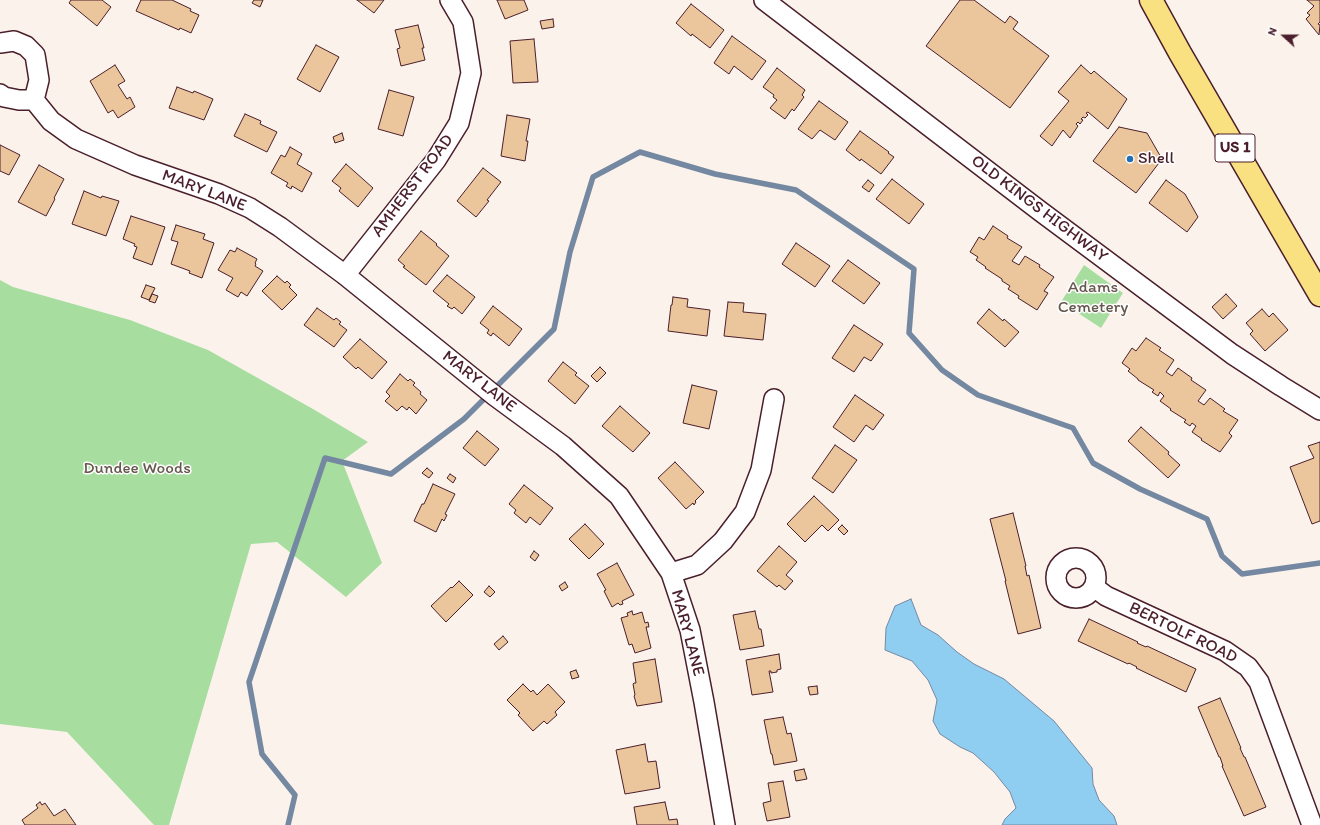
<!DOCTYPE html>
<style>
body{margin:0}
#map{position:relative;width:1320px;height:825px;overflow:hidden;background:#fbf3eb;font-family:Itim,sans-serif}
canvas{display:block}
.north{position:absolute;left:1264px;top:16px;width:40px;height:40px;-webkit-text-stroke:3px #fff;paint-order:stroke;rotate:291deg;font-size:11px;font-weight:700;line-height:16px;text-align:center;color:#4a1f2b}
.north::after{content:'';display:block;margin:auto;width:14px;height:18px;background:#4a1f2b;clip-path:polygon(50% 0,100% 100%,50% 72%,0 100%)}
</style>
<div id="map">
<canvas width="1320" height="825"></canvas>
<div class="north">N</div>
</div>
<script>
const ctx = document.querySelector('canvas').getContext('2d');
ctx.lineJoin = 'round';
function fill(path, color) { ctx.fillStyle = color; ctx.fill(path, 'evenodd'); }
const poly = rows => new Path2D(rows.map(r => 'M' + r).join(''));
function stroke(path, color, width, dash) { ctx.strokeStyle = color; ctx.lineWidth = width; ctx.lineCap = dash ? 'butt' : 'round'; ctx.setLineDash(dash || []); ctx.stroke(path); }
function write(font, color, halo, rows, align = 'center') {
  ctx.font = font + ' Itim,sans-serif'; ctx.lineWidth = 3; ctx.setLineDash([]); ctx.textBaseline = 'middle'; ctx.strokeStyle = halo; ctx.fillStyle = color; for (const [text, x, y, turn = 0] of rows) {
    ctx.save(); ctx.translate(x, y); ctx.rotate((+turn || 0) * Math.PI / 180); ctx.textAlign = isNaN(turn) ? turn : align; if (halo) ctx.strokeText(text, 0, 0); ctx.fillText(text, 0, 0); ctx.restore();
  }
}
const green = poly([
 [1084,265,1123,293,1101,328,1061,302],
 [0,280,13,287,130,320,208,350,313,409,368,442,342,461,382,563,346,597,277,542,251,544,169,825,154,825,67,732,0,724]
]);
const water = poly([
 [911,599,921,625,938,635,957,652,974,664,1004,679,1054,721,1092,768,1093,784,1099,800,1114,816,1117,825,1002,825,1005,819,1016,808,1010,792,994,772,973,753,960,747,940,734,933,721,937,700,928,680,912,661,885,650,886,628,895,606,911,599]
]);
const stream = poly([
 [288,825,295,795,262,754,249,682,325,458,391,474,464,419,554,329,570,252,593,177,640,152,715,174,796,190,914,269,909,333,942,370,978,395,1073,428,1093,463,1140,489,1207,519,1222,556,1242,574,1320,563]
]);
const building = poly([
 [71,0,102,0,111,7,97,26,69,3,71,0],
 [141,0,172,0,191,9,190,11,199,15,191,33,180,28,179,30,136,11,141,0],
 [254,0,263,0,260,7,252,3,254,0],
 [357,0,384,0,374,13,357,0],
 [497,0,524,0,528,10,505,19,497,0],
 [960,0,974,0,1005,23,1010,16,1018,22,1013,29,1049,56,1010,108,926,46,960,0],
 [1307,0,1320,0,1320,22,1318,24,1320,25,1319,35,1306,19,1310,15,1307,13,1314,6,1307,0],
 [691,4,724,30,710,48,692,34,691,36,676,23,691,4],
 [553,19,554,27,542,29,540,21,553,19],
 [418,25,424,48,422,48,425,60,401,66,397,49,400,48,395,30,418,25],
 [732,36,766,61,752,80,734,66,729,74,714,63,732,36],
 [534,39,538,82,513,83,510,41,534,39],
 [316,45,339,57,320,92,297,79,316,45],
 [115,65,125,81,118,85,127,99,130,97,135,107,118,118,113,110,108,113,90,81,115,65],
 [1081,65,1091,74,1094,71,1127,99,1108,129,1088,112,1086,113,1088,115,1085,118,1083,117,1081,119,1083,120,1080,124,1078,122,1076,124,1078,126,1070,138,1063,130,1052,146,1040,136,1069,101,1058,92,1081,65],
 [777,68,805,90,802,95,804,97,794,111,792,109,785,119,770,108,777,100,773,97,774,95,763,87,777,68],
 [177,87,193,93,194,91,213,99,204,120,169,108,177,87],
 [389,90,414,97,403,136,378,129,389,90],
 [819,101,848,122,835,140,820,130,812,139,798,129,819,101],
 [245,114,261,121,260,124,277,132,267,152,234,136,245,114],
 [507,115,530,119,526,141,528,141,525,161,501,156,507,115],
 [1119,127,1147,133,1162,159,1136,193,1093,161,1119,127],
 [860,131,889,152,888,153,894,157,881,174,861,159,860,161,846,150,860,131],
 [342,133,344,140,335,143,333,137,342,133],
 [0,145,20,155,9,175,0,171,0,145],
 [290,147,302,154,297,164,312,173,302,192,292,186,291,189,286,186,288,183,271,173,281,155,285,157,290,147],
 [346,164,373,188,358,207,339,191,341,188,332,181,346,164],
 [39,165,64,179,54,198,55,199,46,216,18,202,39,165],
 [483,168,501,182,487,200,489,201,476,217,457,201,483,168],
 [892,179,924,204,909,224,876,199,892,179],
 [868,180,874,185,869,192,862,187,868,180],
 [1166,180,1185,194,1198,217,1187,232,1149,203,1166,180],
 [84,191,101,198,102,196,119,201,106,236,72,224,84,191],
 [131,216,165,227,152,265,133,258,137,247,134,246,135,244,123,239,131,216],
 [176,225,205,234,203,239,214,243,202,278,189,273,190,271,171,264,178,242,171,240,176,225],
 [993,226,1008,236,1007,238,1022,247,1012,261,1019,265,1025,256,1040,265,1039,267,1054,277,1044,291,1048,293,1037,310,1018,298,1019,296,1008,289,1010,286,1002,281,1002,279,985,268,986,267,976,260,978,257,970,252,979,237,984,240,993,226],
 [421,231,437,244,436,245,449,256,426,285,403,267,405,266,398,260,421,231],
 [796,243,830,266,815,287,782,264,796,243],
 [237,248,257,259,255,263,256,264,255,266,263,271,247,296,241,292,238,297,226,290,233,278,218,270,230,250,235,252,237,248],
 [848,260,880,283,864,304,832,281,848,260],
 [447,275,475,297,462,314,454,307,452,309,447,306,449,304,433,291,447,275],
 [277,276,285,283,287,281,291,285,289,287,297,295,282,310,262,291,277,276],
 [146,285,155,288,149,300,141,297,146,285],
 [152,294,158,296,155,303,149,301,152,294],
 [1226,294,1237,306,1223,319,1212,307,1226,294],
 [673,297,688,299,687,307,710,310,707,336,668,331,671,305,672,305,673,297],
 [728,302,744,303,743,312,766,314,763,340,724,336,728,302],
 [493,306,522,329,509,346,493,333,491,336,487,333,489,330,480,323,493,306],
 [317,308,334,320,336,318,341,322,339,324,347,330,334,347,304,325,317,308],
 [989,309,1003,321,1004,319,1019,332,1005,347,977,323,989,309],
 [1262,309,1269,317,1273,313,1288,330,1265,351,1250,334,1253,331,1246,323,1262,309],
 [854,325,883,344,871,361,864,357,854,372,832,358,854,325],
 [1146,338,1161,348,1159,350,1174,360,1166,372,1172,376,1178,368,1192,378,1191,380,1206,390,1198,401,1204,405,1210,398,1225,409,1223,411,1238,420,1229,433,1232,436,1220,452,1201,440,1202,439,1192,432,1196,426,1192,423,1190,426,1184,422,1186,420,1170,410,1171,409,1160,401,1164,396,1160,392,1158,396,1152,392,1154,390,1138,380,1138,379,1128,371,1130,369,1122,363,1132,348,1136,351,1146,338],
 [360,339,387,362,372,379,358,367,356,369,343,357,360,339],
 [563,362,577,373,575,375,589,386,575,404,548,381,563,362],
 [600,367,606,373,597,382,591,376,600,367],
 [400,374,408,381,410,379,415,383,413,385,421,392,420,394,427,400,416,414,409,407,407,410,402,406,397,411,385,401,390,396,386,392,400,374],
 [692,385,717,391,709,429,683,423,692,385],
 [855,395,884,415,873,430,866,425,854,442,833,427,855,395],
 [620,406,650,433,633,452,602,426,620,406],
 [1141,427,1169,452,1168,454,1180,465,1168,478,1128,441,1141,427],
 [477,431,499,449,485,466,463,448,477,431],
 [1320,442,1320,521,1312,524,1290,467,1314,458,1308,446,1320,442],
 [835,445,857,460,833,493,812,478,835,445],
 [675,462,704,492,695,501,696,502,694,505,693,503,686,509,658,478,675,462],
 [427,468,433,473,429,478,422,473,427,468],
 [450,474,456,478,453,483,447,478,450,474],
 [433,484,455,494,445,514,447,515,444,521,442,519,436,532,414,521,422,504,424,504,433,484],
 [524,485,553,508,540,525,530,517,526,523,514,513,516,510,509,504,524,485],
 [814,496,839,520,828,531,822,525,805,542,787,524,814,496],
 [1013,513,1026,566,1025,566,1027,576,1029,575,1041,628,1018,634,1005,581,1006,581,990,519,1013,513],
 [585,524,604,544,589,559,569,539,585,524],
 [842,525,848,531,844,535,838,529,842,525],
 [779,546,797,562,786,575,793,581,785,590,779,585,777,587,757,571,779,546],
 [534,551,539,555,535,561,530,557,534,551],
 [617,563,634,595,622,601,623,604,620,605,618,603,612,607,604,591,606,590,597,574,617,563],
 [459,581,473,595,446,622,431,606,451,587,452,588,459,581],
 [565,582,568,587,562,591,559,586,565,582],
 [489,586,495,592,490,597,484,592,489,586],
 [632,611,633,615,642,612,645,623,648,622,649,627,646,627,651,648,635,653,632,644,629,645,621,618,628,616,627,613,632,611],
 [755,611,759,629,761,629,764,646,740,650,733,615,755,611],
 [1089,619,1138,642,1137,643,1146,647,1147,646,1196,669,1186,692,1136,668,1137,667,1129,663,1128,664,1078,641,1089,619],
 [503,636,508,642,499,650,494,644,503,636],
 [779,654,781,669,777,670,777,672,771,673,771,671,769,671,773,692,752,695,746,660,779,654],
 [655,659,662,702,637,706,634,696,635,695,633,684,634,683,636,683,633,663,655,659],
 [576,670,579,677,572,679,570,672,576,670],
 [523,684,531,692,533,690,537,695,548,684,565,702,555,712,557,715,547,724,544,721,533,731,518,715,520,713,507,700,523,684],
 [817,686,818,694,810,695,808,687,817,686],
 [1220,698,1241,748,1240,748,1244,757,1245,757,1266,807,1244,816,1222,766,1223,766,1220,757,1219,757,1198,707,1220,698],
 [783,717,787,734,791,733,797,761,774,765,772,754,771,754,764,720,783,717],
 [645,744,648,762,656,761,660,788,625,794,616,750,645,744],
 [804,769,807,779,796,781,794,771,804,769],
 [783,781,790,817,767,821,763,803,771,801,768,783,783,781],
 [40,802,42,805,45,803,54,816,65,809,76,825,25,825,22,820,38,808,36,805,40,802],
 [665,802,669,820,677,819,678,825,637,825,634,807,665,802]
]);
const minor = poly([
 [764,0,1040,211,1232,354,1281,386,1320,410],
 [0,43,14,41,26,46,35,55,39,80,34,100],
 [0,94,4,97,19,100,34,100,51,121,76,139,135,165,219,194,250,208,280,227,345,275,495,396,563,446,619,496,671,573,690,630,704,702,725,825],
 [345,275,436,160,459,123,471,73,463,22,450,0],
 '1056 578a20 20 0 1 1 40 0a20 20 0 1 1-40 0Z',
 [671,573,697,565,723,541,745,512,761,470,774,399],
 [1094,587,1106,596,1225,651,1248,667,1259,682,1312,825]
]);
const primary = poly([
 [1151,0,1180,53,1320,295]
]);
const markers = [
 [1130,159,4,"#1f6fb2"]
];
const shields = [
 [1235,148,40]
];
const shieldNames = [
 ["US 1",1235,148]
];
const poiNames = [
 ["Shell",1138,159]
];
const streetNames = [
 ["AMHERST ROAD",413,186,-53],
 ["MARY LANE",204,191,21],
 ["OLD KINGS HIGHWAY",1039,209,37],
 ["MARY LANE",479,382,38],
 ["MARY LANE",687,633,75],
 ["BERTOLF ROAD",1183,633,26]
];
const parkNames = [
 ["Adams",1093,288],
 ["Cemetery",1093,308],
 ["Dundee Woods",137,469]
];
fill(green, '#a8dda0');
fill(water, '#90cef1');
stroke(water, '#7488a2', 1);
stroke(stream, '#7488a2', 5.5);
fill(building, '#ebc59b');
stroke(building, '#4a1f2b', 1);
stroke(minor, '#4a1f2b', 22);
stroke(primary, '#4a1f2b', 25);
stroke(minor, '#fff', 19);
stroke(primary, '#f9e181', 22);
for (const [x, y, r, color] of markers) { const dot = new Path2D(); dot.arc(x, y, r, 0, 2 * Math.PI); ctx.fillStyle = color; ctx.fill(dot); stroke(dot, '#fff', 1.5); }
for (const [x, y, w] of shields) { const box = new Path2D(); box.roundRect(x - w / 2, y - 14, w, 28, 3); ctx.fillStyle = '#fff'; ctx.fill(box); stroke(box, '#4a1f2b', 1); }
write('bold 16px', '#4a1f2b', null, shieldNames);
write('17px', '#4a1f2b', '#fff', poiNames, 'left');
write('17px', '#4a1f2b', '#fff', streetNames);
write('17px', '#66584e', '#fff', parkNames);
</script>
